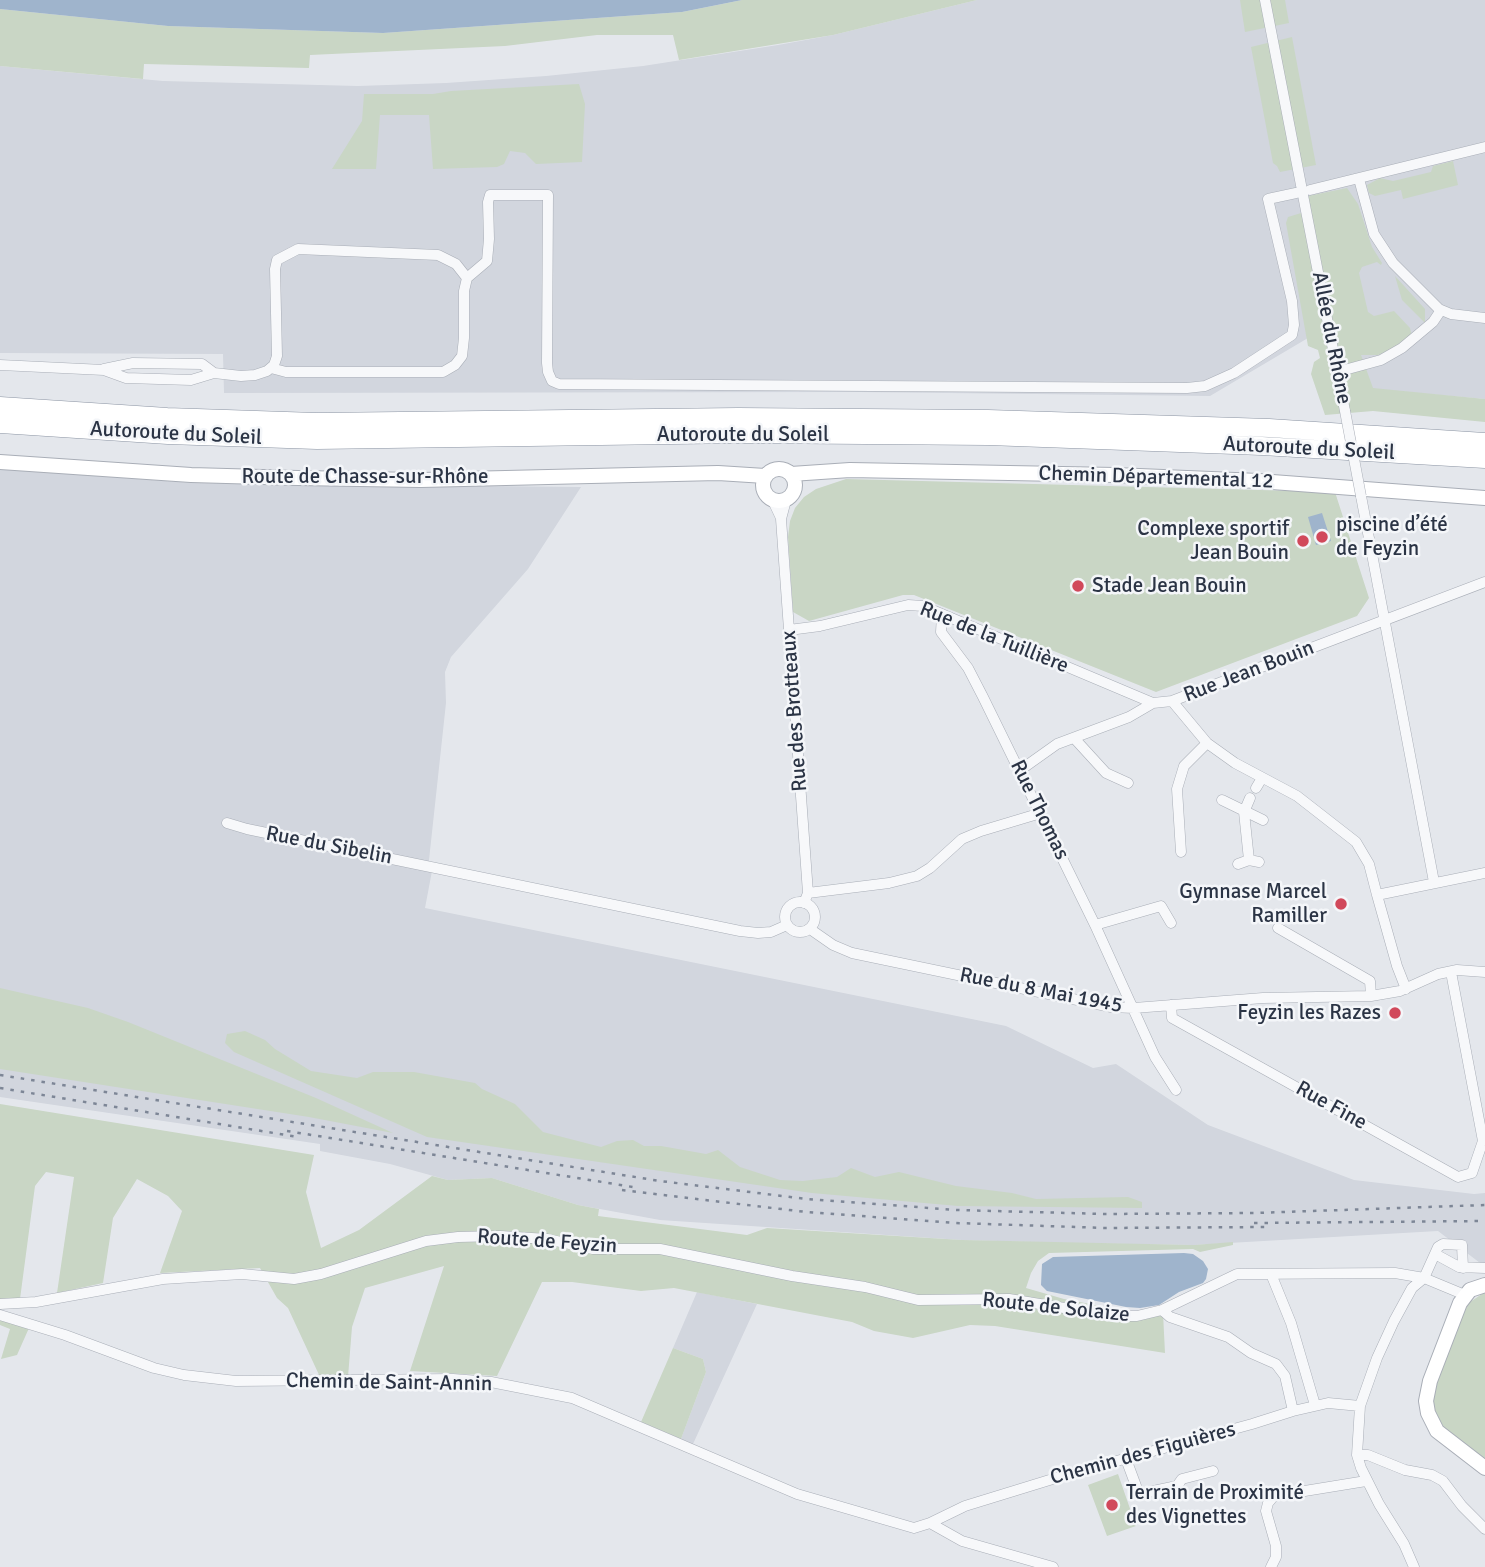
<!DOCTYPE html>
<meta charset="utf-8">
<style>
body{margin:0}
canvas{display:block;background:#e4e7ec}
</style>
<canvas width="1485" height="1567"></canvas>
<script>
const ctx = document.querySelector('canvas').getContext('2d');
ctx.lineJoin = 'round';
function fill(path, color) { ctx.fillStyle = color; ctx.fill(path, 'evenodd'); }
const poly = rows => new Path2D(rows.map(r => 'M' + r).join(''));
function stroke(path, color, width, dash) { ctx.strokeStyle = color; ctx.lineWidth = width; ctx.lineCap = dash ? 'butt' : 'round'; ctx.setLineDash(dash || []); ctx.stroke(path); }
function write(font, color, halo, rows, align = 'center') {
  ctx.font = font + ' Signika,sans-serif'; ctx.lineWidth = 5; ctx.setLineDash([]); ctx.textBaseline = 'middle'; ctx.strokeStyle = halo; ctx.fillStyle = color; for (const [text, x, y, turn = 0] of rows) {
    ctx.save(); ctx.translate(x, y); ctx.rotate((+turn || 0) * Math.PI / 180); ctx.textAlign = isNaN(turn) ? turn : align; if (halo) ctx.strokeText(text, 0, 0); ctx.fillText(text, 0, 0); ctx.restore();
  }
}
const built = poly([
 [977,0,1485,0,1485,399,1373,389,1308,338,1210,396,858,392,224,393,223,354,0,353,0,66,163,81,358,86,446,83,546,76,643,66,778,45,833,35],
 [0,469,192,483,581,487,528,569,451,657,445,672,446,703,429,860,432,871,425,908,1006,1026,1093,1068,1116,1064,1208,1125,1354,1180,1474,1194,1485,1193,1485,1272,1484,1266,1438,1231,1194,1245,1068,1243,962,1240,660,1220,578,1205,492,1178,448,1180,390,1164,320,1151,320,1144,0,1097],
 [697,1292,757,1304,693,1444,681,1439,706,1372,703,1359,673,1348]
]);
const green = poly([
 [742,0,977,0,833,35,679,60,673,35,597,35,505,46,310,55,309,68,144,64,143,79,0,66,0,9,168,26,383,33,682,12],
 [1240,0,1285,0,1289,23,1245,32],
 [1292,37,1316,165,1280,172,1277,166,1273,163,1251,47],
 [579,84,585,104,582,162,536,164,525,153,510,151,504,164,497,167,433,169,429,115,380,115,376,169,332,169,362,121,364,94,433,94,451,91],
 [1453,161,1458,185,1403,199,1401,190,1375,196,1369,193,1367,185,1380,178,1393,181,1431,172,1433,166],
 [1347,188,1358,204,1372,247,1382,263,1381,265,1377,262,1362,267,1359,273,1368,312,1374,316,1394,311,1410,328,1412,337,1396,348,1378,355,1361,355,1373,388,1485,399,1485,422,1373,411,1325,415,1311,374,1314,362,1320,358,1318,350,1308,346,1286,223,1288,217,1311,210,1308,196],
 [1395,276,1425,309,1425,323,1402,300],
 [846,479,1335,492,1369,598,1357,616,1156,692,914,595,903,595,809,621,793,612,788,537,790,521,795,508,804,497,816,489],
 [0,988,88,1008,128,1022,316,1098,393,1133,309,1117,0,1069],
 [245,1031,265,1040,275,1049,311,1071,357,1078,373,1072,414,1072,475,1083,482,1089,515,1104,543,1132,601,1147,617,1141,633,1140,644,1146,661,1146,706,1154,718,1150,740,1167,780,1180,803,1181,837,1177,851,1168,875,1177,899,1172,956,1186,1012,1193,1036,1199,1128,1197,1142,1202,1142,1208,958,1206,812,1193,427,1137,234,1052,225,1043,227,1034],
 [0,1104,314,1155,306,1192,321,1248,359,1230,432,1176,448,1180,492,1178,578,1205,599,1209,598,1216,747,1235,767,1228,962,1240,1194,1245,1233,1242,1233,1245,1200,1252,1193,1249,1049,1253,1038,1261,1031,1273,1026,1288,1064,1299,1116,1309,1135,1321,1163,1313,1165,1353,995,1326,970,1325,913,1338,874,1331,852,1322,674,1288,641,1291,572,1282,542,1282,497,1376,410,1371,444,1266,365,1288,352,1327,348,1377,320,1377,288,1308,277,1298,260,1268,160,1273,182,1211,168,1196,137,1179,113,1218,103,1283,57,1293,74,1177,46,1172,35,1186,20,1299,0,1301],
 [1485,1292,1485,1462,1450,1436,1438,1419,1432,1403,1433,1385,1464,1311,1470,1302],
 [0,1313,29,1328,17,1355,1,1359,10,1329,0,1325],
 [673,1348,703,1359,706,1372,681,1439,641,1422],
 [1118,1474,1136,1526,1107,1536,1088,1485]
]);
const water = poly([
 [0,0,742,0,682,12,383,33,168,26,0,9],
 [1322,513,1331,541,1316,545,1308,517],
 [1184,1253,1193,1254,1203,1261,1208,1269,1206,1279,1203,1283,1179,1292,1159,1305,1140,1308,1126,1307,1047,1291,1041,1285,1042,1264,1053,1257]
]);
const street = poly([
 [1265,0,1345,411],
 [1359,179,1374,234,1393,263,1439,309,1451,314,1485,318],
 [1310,190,1485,147],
 [0,365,104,370,126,378,191,380,214,373,241,376,255,375,267,371,274,365,277,356,275,269,277,260,298,249,438,255,456,264,467,278],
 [271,368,286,372,443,372,455,365,462,356,464,338,464,291,467,278,487,261,489,239,488,202,490,195,548,195,547,363,548,372,552,381,559,384,1187,388,1205,386,1234,373,1292,335,1294,325,1292,301,1268,199,1296,193],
 [104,369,133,363,202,364,214,373],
 [1337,372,1381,360,1402,348,1433,322,1441,310],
 [1361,496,1434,882],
 [786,500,781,519,808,893,804,903],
 [773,501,781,518],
 [942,615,941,632,968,668,983,697,1095,925,1155,1057,1176,1090],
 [789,630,820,626,908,605,923,606,1153,703],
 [1172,701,1207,743,1235,763,1297,796,1356,842,1369,864,1377,895],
 [1074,738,1106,773,1128,783],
 [1019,771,1057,744,1129,717,1153,703,1172,701,1485,582],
 [1256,788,1262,778],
 [1250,798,1244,812,1249,860,1259,862],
 [1222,800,1263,820],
 [227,823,247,829,740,931,758,933,771,932,787,925],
 [1181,852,1177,789,1184,766,1207,743],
 [1238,864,1249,860],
 [808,893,889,883,917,876,930,868,962,839,981,831,1041,813],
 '785 917a15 15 0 1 1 30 0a15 15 0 1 1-30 0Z',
 [1095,925,1161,906,1171,923],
 [1278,928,1370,981,1371,996],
 [810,929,833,945,852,953,1111,1007,1134,1008,1263,998,1371,996,1400,991,1438,974,1457,970,1485,972],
 [1451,972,1483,1141],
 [1406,989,1397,966,1377,895,1485,873],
 [1171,1005,1172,1018,1458,1177,1472,1173,1483,1141],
 [1435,1254,1459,1267,1485,1268],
 [1271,1274,1291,1323,1315,1405],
 [0,1304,36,1302,163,1279,242,1274,294,1279,321,1274,426,1241,458,1237,500,1236,547,1239,593,1249,660,1249,792,1276,865,1287,918,1300,1009,1299,1113,1316,1137,1316,1162,1310,1237,1274,1395,1273,1424,1278,1465,1295],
 [1162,1310,1170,1317,1228,1337,1251,1353,1276,1364,1285,1376,1293,1411],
 [0,1315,65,1335,154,1368,184,1375,236,1381,453,1379,491,1382,572,1398,797,1494,914,1528,930,1523,965,1506,1069,1474,1252,1424,1293,1411,1328,1403,1360,1406],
 [1357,1455,1368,1455,1405,1470,1432,1475,1443,1481,1462,1506,1485,1529],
 [1126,1459,1139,1494,1177,1486,1182,1479,1213,1471],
 [930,1523,962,1541,1053,1567],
 [1271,1567,1276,1557,1276,1546,1266,1511,1268,1503,1274,1496,1366,1481],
 [1414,1567,1404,1544,1379,1504,1361,1468,1357,1455,1360,1406,1377,1358,1394,1321,1412,1288,1424,1278,1438,1247,1443,1244,1462,1245,1463,1268]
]);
const secondary = poly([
 [0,462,191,475,298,478,421,480,718,473,765,476],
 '763 485a16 16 0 1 1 32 0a16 16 0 1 1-32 0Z',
 [791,474,850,470,1115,475,1259,481,1485,498],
 [1485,1285,1470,1290,1460,1303,1430,1381,1426,1401,1428,1413,1437,1431,1485,1468]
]);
const highway = poly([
 [0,406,167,417,316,422,738,417,988,419,1269,428,1485,442],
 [0,424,168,435,317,440,742,434,988,436,1262,446,1485,459]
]);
const rail = poly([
 [0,1075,660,1181,807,1199,957,1210,1106,1214,1255,1213,1485,1205],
 [0,1088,298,1137],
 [287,1131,633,1187],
 [622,1190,806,1212,956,1223,1106,1228,1265,1227],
 [1254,1223,1485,1221]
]);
const streetBridge = poly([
 [1345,411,1361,496]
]);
const markers = [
 [1322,537,7,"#d1495b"],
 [1303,541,7,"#d1495b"],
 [1078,586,7,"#d1495b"],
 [1341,904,7,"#d1495b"],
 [1395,1013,7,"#d1495b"],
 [1112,1505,7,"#d1495b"]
];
const streetNames = [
 ["Allée du Rhône",1331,338,79],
 ["Autoroute du Soleil",176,434,3],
 ["Autoroute du Soleil",743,435],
 ["Autoroute du Soleil",1309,449,3],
 ["Route de Chasse-sur-Rhône",365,477],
 ["Chemin Départemental 12",1156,478,2],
 ["Rue de la Tuillière",994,638,22],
 ["Rue Jean Bouin",1249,672,-21],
 ["Rue des Brotteaux",795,711,-94],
 ["Rue Thomas",1039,810,64],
 ["Rue du Sibelin",329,846,11],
 ["Rue du 8 Mai 1945",1041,991,11],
 ["Rue Fine",1331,1106,29],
 ["Route de Feyzin",547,1242,4],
 ["Route de Solaize",1056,1308,6],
 ["Chemin de Saint-Annin",389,1383,1],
 ["Chemin des Figuières",1143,1454,-15]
];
const poiNames = [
 ["piscine d’été",1336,525],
 ["de Feyzin",1336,549],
 ["Complexe sportif",1289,529,"right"],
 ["Jean Bouin",1289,553,"right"],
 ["Stade Jean Bouin",1092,586],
 ["Gymnase Marcel",1327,892,"right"],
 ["Ramiller",1327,916,"right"],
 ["Feyzin les Razes",1381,1013,"right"],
 ["Terrain de Proximité",1126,1493],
 ["des Vignettes",1126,1517]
];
fill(built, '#d2d6de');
fill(green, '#c9d6c5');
fill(water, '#9fb4cc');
stroke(street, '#a9aeb7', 11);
stroke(secondary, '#a9aeb7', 16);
stroke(highway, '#8b94a3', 19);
stroke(street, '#f7f8fa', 10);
stroke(secondary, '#fff', 14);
stroke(highway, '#fff', 18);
stroke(rail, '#7d8696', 2.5, [3.5, 7]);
stroke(streetBridge, '#a9aeb7', 11, []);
stroke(streetBridge, '#f7f8fa', 10);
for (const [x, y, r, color] of markers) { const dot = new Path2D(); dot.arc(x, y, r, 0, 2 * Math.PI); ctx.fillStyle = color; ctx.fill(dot); stroke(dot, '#f4f6f9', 2.5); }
write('21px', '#2b3445', '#f4f6f9', streetNames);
write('21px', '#2b3445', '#f4f6f9', poiNames, 'left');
</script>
